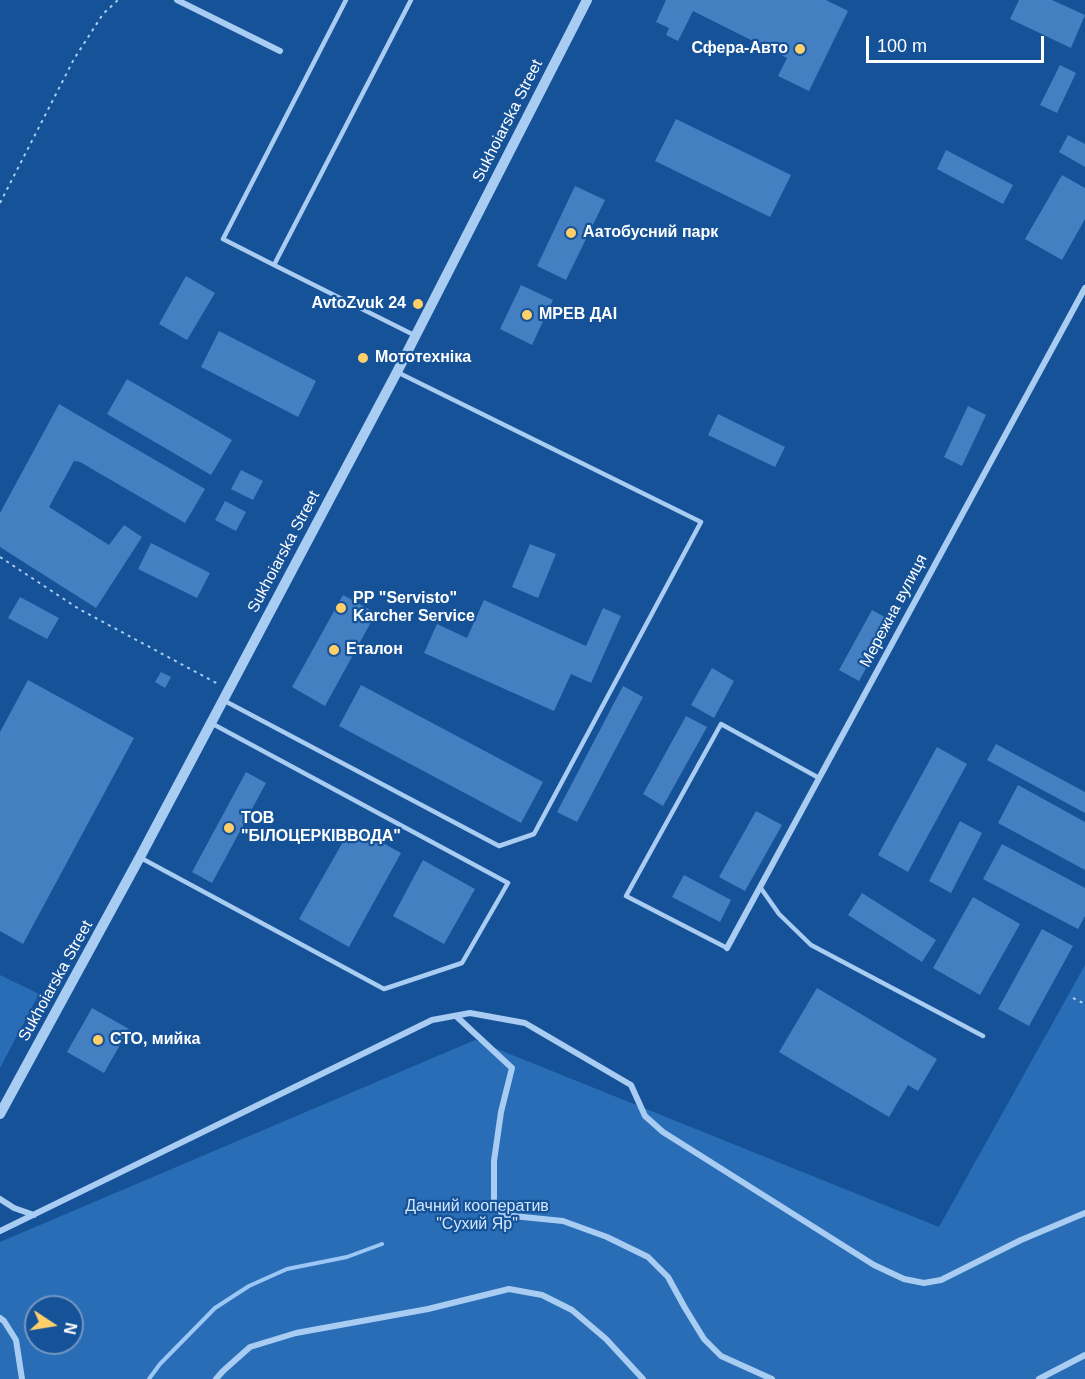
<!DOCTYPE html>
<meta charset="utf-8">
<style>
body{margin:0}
#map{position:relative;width:1085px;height:1379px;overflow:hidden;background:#165298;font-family:Helvetica,sans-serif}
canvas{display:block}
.north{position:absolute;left:24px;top:1295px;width:60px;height:60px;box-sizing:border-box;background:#165298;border:2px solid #7397c1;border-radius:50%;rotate:102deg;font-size:16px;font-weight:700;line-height:24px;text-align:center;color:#fff}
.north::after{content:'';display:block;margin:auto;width:21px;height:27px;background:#ffd06a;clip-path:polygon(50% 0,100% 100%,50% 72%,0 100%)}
.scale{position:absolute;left:866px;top:36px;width:178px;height:27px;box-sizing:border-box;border:3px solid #fff;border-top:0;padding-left:8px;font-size:18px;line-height:21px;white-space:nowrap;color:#fff;-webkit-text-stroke:4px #165298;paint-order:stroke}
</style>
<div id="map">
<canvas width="1085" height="1379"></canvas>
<div class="north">N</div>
<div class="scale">100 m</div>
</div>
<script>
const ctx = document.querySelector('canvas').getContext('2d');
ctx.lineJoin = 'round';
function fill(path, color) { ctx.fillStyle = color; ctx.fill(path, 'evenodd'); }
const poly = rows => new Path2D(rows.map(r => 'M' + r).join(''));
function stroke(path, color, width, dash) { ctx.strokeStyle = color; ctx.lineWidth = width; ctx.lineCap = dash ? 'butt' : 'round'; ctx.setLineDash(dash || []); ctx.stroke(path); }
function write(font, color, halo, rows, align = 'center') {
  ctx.font = font + ' Helvetica,sans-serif'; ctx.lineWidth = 4.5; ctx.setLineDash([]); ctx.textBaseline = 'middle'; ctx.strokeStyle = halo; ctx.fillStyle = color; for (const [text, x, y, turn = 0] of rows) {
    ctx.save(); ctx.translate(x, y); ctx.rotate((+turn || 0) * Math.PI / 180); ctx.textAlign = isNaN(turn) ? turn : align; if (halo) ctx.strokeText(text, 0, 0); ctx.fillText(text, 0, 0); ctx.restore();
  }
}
const green = poly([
 [1085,965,1085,1379,0,1379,0,1242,475,1040,939,1227],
 [36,1307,72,1307,72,1343,36,1343],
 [0,975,39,994,0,1068]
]);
const stream = poly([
 [149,1379,160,1364,215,1308,249,1286,287,1269,347,1257,382,1244]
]);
const building = poly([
 [666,0,826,0,848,11,809,91,778,76,787,58,693,11,678,41,666,35,669,28,656,22],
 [1019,0,1052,0,1085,15,1071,48,1010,19],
 [1060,65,1076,73,1057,113,1040,105],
 [676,119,791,175,770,217,655,161],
 [1068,135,1085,144,1085,167,1059,152],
 [946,150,1013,185,1003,204,937,169],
 [1062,175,1085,188,1085,219,1062,260,1025,239],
 [575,186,605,200,566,280,537,266],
 [186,276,215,293,187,340,159,324],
 [521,285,553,300,532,345,500,329],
 [219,331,316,381,298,417,201,367],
 [127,379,232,440,211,475,107,414],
 [59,404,205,489,185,523,80,462,74,461,49,507,109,545,124,525,142,537,96,608,0,547,0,513],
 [968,406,986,415,962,466,944,457],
 [718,414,785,447,775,467,708,435],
 [241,470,263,481,253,500,231,489],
 [225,501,246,512,236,531,215,520],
 [151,543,210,573,197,598,138,569],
 [530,544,556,554,538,598,512,587],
 [343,595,376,613,325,706,292,687],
 [20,597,59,618,47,639,8,618],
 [484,600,586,646,603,608,621,616,591,683,571,674,554,711,424,653,437,624,467,638],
 [872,610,892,621,859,681,839,670],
 [712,668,734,681,714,718,691,705],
 [161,672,171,677,165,688,155,682],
 [28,680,134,738,23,944,0,931,0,732],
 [361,685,543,782,521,823,339,726],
 [623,686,643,697,577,822,557,812],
 [686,716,707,727,663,806,643,794],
 [996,744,1085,792,1085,813,987,760],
 [937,747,967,764,908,872,878,855],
 [246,772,266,783,212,883,192,872],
 [1018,785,1085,822,1085,870,998,823],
 [756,811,782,825,745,891,719,877],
 [960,821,982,833,951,893,929,881],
 [352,826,401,853,349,947,299,919],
 [1002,844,1085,888,1085,916,1078,929,983,879],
 [423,860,475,889,444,944,393,916],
 [684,875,731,900,720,922,672,897],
 [862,893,936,940,922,962,848,915],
 [973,897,1020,924,980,995,933,968],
 [1042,929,1073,946,1029,1026,998,1009],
 [817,988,937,1059,918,1091,908,1085,889,1117,779,1052],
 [92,1008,129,1029,104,1073,67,1052]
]);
const path = poly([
 [0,203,74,59,103,14,118,0],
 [0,557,79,609,220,685],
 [1073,998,1085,1004]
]);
const service = poly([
 [346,0,223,239,274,265,411,0],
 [274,265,416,336],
 [223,700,499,846,534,834,701,522,397,372],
 [141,858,384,989,462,963,508,883,211,723],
 [760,887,779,914,811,945,983,1036],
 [727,948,626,896,721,724,819,778]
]);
const minor = poly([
 [177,0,280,51],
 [727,948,1085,288],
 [456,1016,512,1068,501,1112,494,1161,494,1202,503,1215,563,1221,607,1237,648,1257,668,1277,685,1308,704,1339,721,1356,772,1379],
 [0,1199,14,1208,34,1215],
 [0,1231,432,1020,470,1013,525,1023,631,1085,645,1116,663,1132,874,1265,904,1279,924,1283,941,1280,1021,1240,1085,1213],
 [0,1318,4,1321,16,1340,22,1379],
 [216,1379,223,1371,250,1347,296,1333,428,1309,509,1289,542,1295,572,1310,606,1339,643,1379],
 [1039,1379,1085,1355]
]);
const tertiary = poly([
 [0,1114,140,857,397,372,587,0]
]);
const markers = [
 [800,49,6,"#ffd06a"],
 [571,233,6,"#ffd06a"],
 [418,304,6,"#ffd06a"],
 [527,315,6,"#ffd06a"],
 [363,358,6,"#ffd06a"],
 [341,608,6,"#ffd06a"],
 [334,650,6,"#ffd06a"],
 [229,828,6,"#ffd06a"],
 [98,1040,6,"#ffd06a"]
];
const poiNames = [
 ["Сфера-Авто",788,49,"right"],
 ["Аатобусний парк",583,233],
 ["AvtoZvuk 24",406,304,"right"],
 ["МРЕВ ДАІ",539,315],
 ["Мототехніка",375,358],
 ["PP \"Servisto\"",353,599],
 ["Karcher Service",353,617],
 ["Еталон",346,650],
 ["ТОВ",241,819],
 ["\"БІЛОЦЕРКІВВОДА\"",241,837],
 ["СТО, мийка",110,1040]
];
const streetNames = [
 ["Sukhoiarska Street",508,121,-63],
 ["Sukhoiarska Street",284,552,-62],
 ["Мережна вулиця",894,611,-62],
 ["Sukhoiarska Street",56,981,-61]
];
const parkNames = [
 ["Дачний кооператив",477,1207],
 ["\"Сухий Яр\"",477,1225]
];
fill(green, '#296db6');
stroke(stream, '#9bc7f5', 4);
fill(building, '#437fc1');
stroke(path, '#a9ccf2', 2, [3, 4.5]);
stroke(service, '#a9ccf2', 4.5);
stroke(minor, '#a9ccf2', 6);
stroke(tertiary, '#a9ccf2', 10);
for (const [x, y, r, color] of markers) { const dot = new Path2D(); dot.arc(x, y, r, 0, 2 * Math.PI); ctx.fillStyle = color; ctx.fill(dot); stroke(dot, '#165298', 2); }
write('bold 16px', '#fff', '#165298', poiNames, 'left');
write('16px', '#fff', '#165298', streetNames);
write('16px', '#d0e6fc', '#165298', parkNames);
</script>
